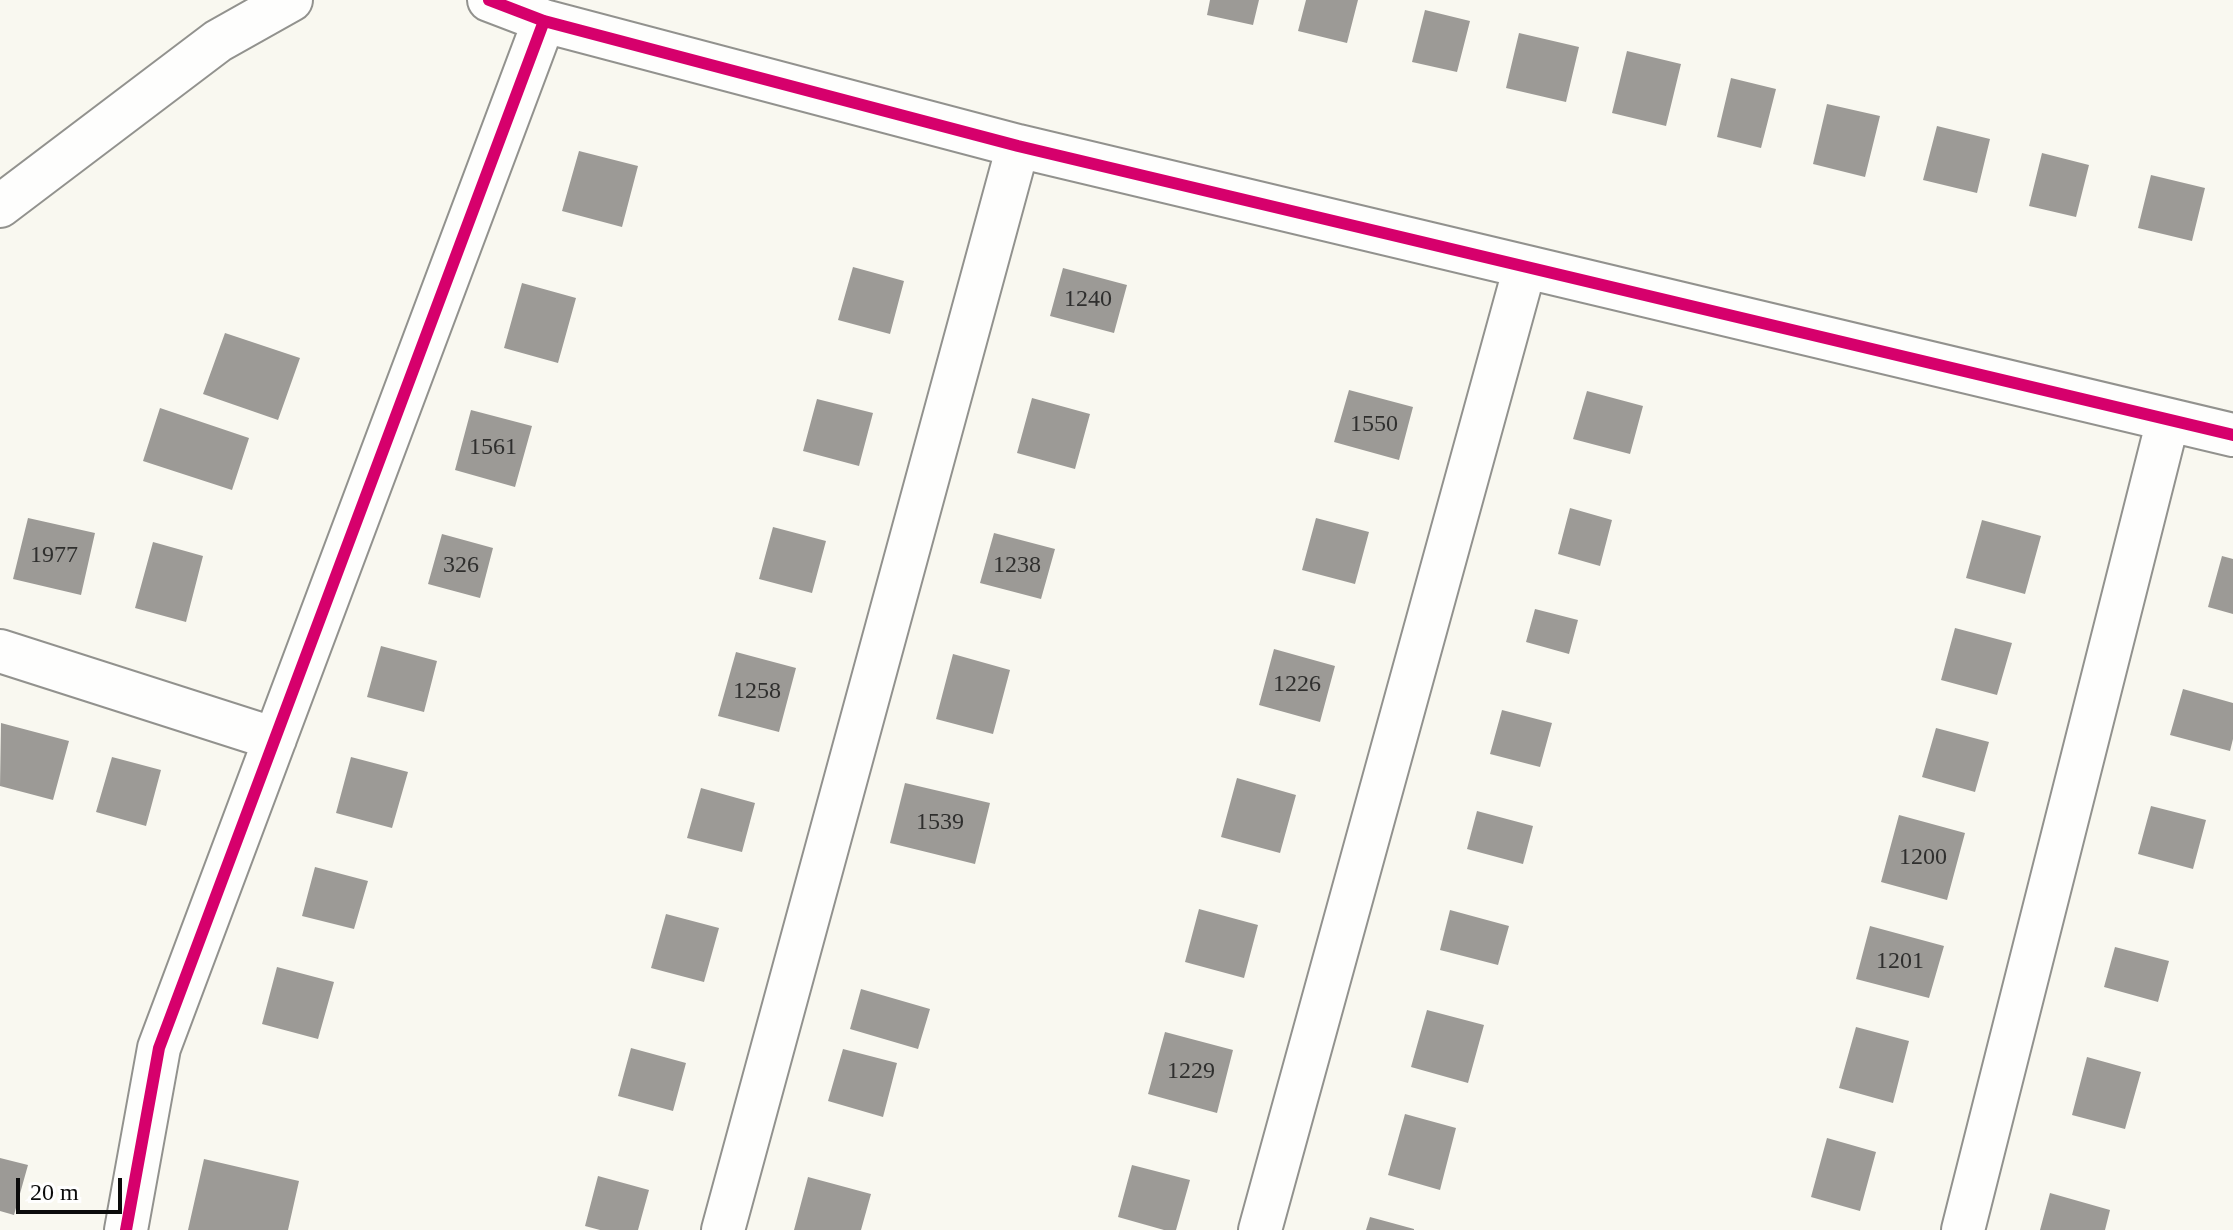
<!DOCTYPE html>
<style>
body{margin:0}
#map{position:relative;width:2233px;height:1230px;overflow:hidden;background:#f9f8f0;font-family:Georgia,serif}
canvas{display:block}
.scale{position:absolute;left:16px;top:1178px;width:106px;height:36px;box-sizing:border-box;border:4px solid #0b0b0b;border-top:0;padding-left:10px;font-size:24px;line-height:28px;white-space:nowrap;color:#0b0b0b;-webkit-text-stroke:6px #fff;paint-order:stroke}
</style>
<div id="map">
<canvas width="2233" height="1230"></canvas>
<div class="scale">20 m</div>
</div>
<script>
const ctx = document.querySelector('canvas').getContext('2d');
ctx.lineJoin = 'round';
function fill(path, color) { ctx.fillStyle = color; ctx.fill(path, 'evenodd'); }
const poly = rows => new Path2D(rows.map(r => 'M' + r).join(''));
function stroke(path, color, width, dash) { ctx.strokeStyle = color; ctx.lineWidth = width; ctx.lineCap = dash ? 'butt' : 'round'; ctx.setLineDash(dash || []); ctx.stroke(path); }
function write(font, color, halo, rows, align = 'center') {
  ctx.font = font + ' Georgia,serif'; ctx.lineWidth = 8; ctx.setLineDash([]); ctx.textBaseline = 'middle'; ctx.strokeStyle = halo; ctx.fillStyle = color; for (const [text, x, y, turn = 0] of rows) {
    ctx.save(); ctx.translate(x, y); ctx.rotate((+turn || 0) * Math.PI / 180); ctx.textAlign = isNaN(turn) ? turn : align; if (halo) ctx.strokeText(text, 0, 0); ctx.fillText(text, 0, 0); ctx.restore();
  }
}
const building = poly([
 [1210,0,1259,0,1253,25,1207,15],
 [1306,0,1358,0,1347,43,1298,31],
 [1425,10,1470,21,1457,72,1412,62],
 [1519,33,1579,47,1566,102,1506,88],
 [1627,51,1681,64,1666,126,1612,113],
 [1731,78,1776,89,1761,148,1717,137],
 [1827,104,1880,116,1865,177,1813,164],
 [1937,126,1990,139,1977,193,1923,180],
 [579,151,638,166,622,227,562,211],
 [2042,153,2089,165,2076,217,2029,206],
 [2151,175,2205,188,2192,241,2138,228],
 [853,267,904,281,890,334,838,320],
 [1063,268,1127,285,1114,333,1050,316],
 [522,283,576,298,558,363,504,348],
 [225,333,300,358,278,420,203,394],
 [1349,390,1413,407,1399,460,1334,442],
 [1587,391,1643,406,1630,454,1573,439],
 [1032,398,1090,414,1075,469,1017,453],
 [817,399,873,413,859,466,803,451],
 [160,408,249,438,232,490,143,461],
 [471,410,532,426,515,487,455,470],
 [1570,508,1612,520,1600,566,1558,554],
 [28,518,95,533,81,595,13,579],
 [1316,518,1369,532,1355,584,1302,570],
 [1982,520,2041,536,2025,594,1966,578],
 [773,527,826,541,812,593,759,579],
 [994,533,1055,549,1041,599,980,583],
 [442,534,493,548,480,598,428,584],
 [153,542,203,556,186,622,135,608],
 [2222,556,2233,559,2233,614,2208,607],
 [1535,609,1578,620,1569,654,1526,642],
 [1955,628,2012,643,1997,695,1941,680],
 [381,646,437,661,424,712,367,697],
 [1274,649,1335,666,1320,722,1259,705],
 [736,652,796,668,779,732,718,716],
 [953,654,1010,670,993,734,936,719],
 [2183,689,2233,703,2233,739,2230,751,2170,735],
 [1502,710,1552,723,1540,767,1490,754],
 [1,723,69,741,53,800,0,786],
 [1936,728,1989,742,1975,792,1922,777],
 [112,757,161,770,146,826,96,812],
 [351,757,408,772,392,828,336,813],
 [1237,778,1296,795,1280,853,1221,837],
 [905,783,990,803,975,864,890,843],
 [701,788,755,803,742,852,687,838],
 [2151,806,2206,820,2193,869,2138,854],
 [1477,811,1533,826,1523,864,1467,849],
 [1899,815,1965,833,1947,900,1881,882],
 [315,867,368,881,354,929,302,916],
 [1199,909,1258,925,1244,978,1185,962],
 [1450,910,1509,926,1498,965,1440,950],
 [666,914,719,928,704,982,651,968],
 [1870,926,1944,946,1929,998,1856,979],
 [2115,947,2169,961,2158,1002,2104,987],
 [277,967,334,982,318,1039,262,1024],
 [861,989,930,1009,918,1049,850,1029],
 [1427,1010,1484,1025,1468,1083,1411,1067],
 [1856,1027,1909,1041,1893,1103,1839,1088],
 [1165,1032,1233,1050,1217,1113,1148,1094],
 [631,1048,686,1063,673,1111,618,1096],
 [843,1049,897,1063,883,1117,828,1101],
 [2087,1057,2141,1072,2125,1129,2072,1115],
 [1405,1114,1456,1128,1440,1190,1388,1175],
 [1827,1138,1876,1152,1860,1211,1811,1197],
 [0,1158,28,1165,14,1215,0,1211],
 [204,1159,299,1181,288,1230,188,1230],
 [1132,1165,1190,1180,1176,1230,1164,1230,1118,1217],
 [598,1176,649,1190,638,1230,600,1230,585,1226],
 [808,1177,871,1194,861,1230,794,1230],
 [2050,1193,2110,1210,2105,1230,2040,1230],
 [1370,1217,1414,1229,1414,1230,1366,1230]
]);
const minor = poly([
 [489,0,544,21,1018,146,2233,435],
 [0,206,218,41,291,0],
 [0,651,275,739],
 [126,1230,159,1048,544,21],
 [723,1230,1018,146],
 [1260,1230,1525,267],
 [1963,1230,2168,420]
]);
const cycleway = poly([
 [489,0,544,21,1018,146,2233,435],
 [126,1230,159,1048,544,21]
]);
const numberNames = [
 ["1240",1088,300],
 ["1550",1374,425],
 ["1561",493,448],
 ["1977",54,556],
 ["326",461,566],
 ["1238",1017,566],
 ["1226",1297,685],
 ["1258",757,692],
 ["1539",940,823],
 ["1200",1923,858],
 ["1201",1900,962],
 ["1229",1191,1072]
];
fill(building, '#9c9a96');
stroke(minor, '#92928e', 46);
stroke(minor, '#fefefd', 42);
stroke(cycleway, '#d6006c', 12);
write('24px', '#2f2f2e', null, numberNames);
</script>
